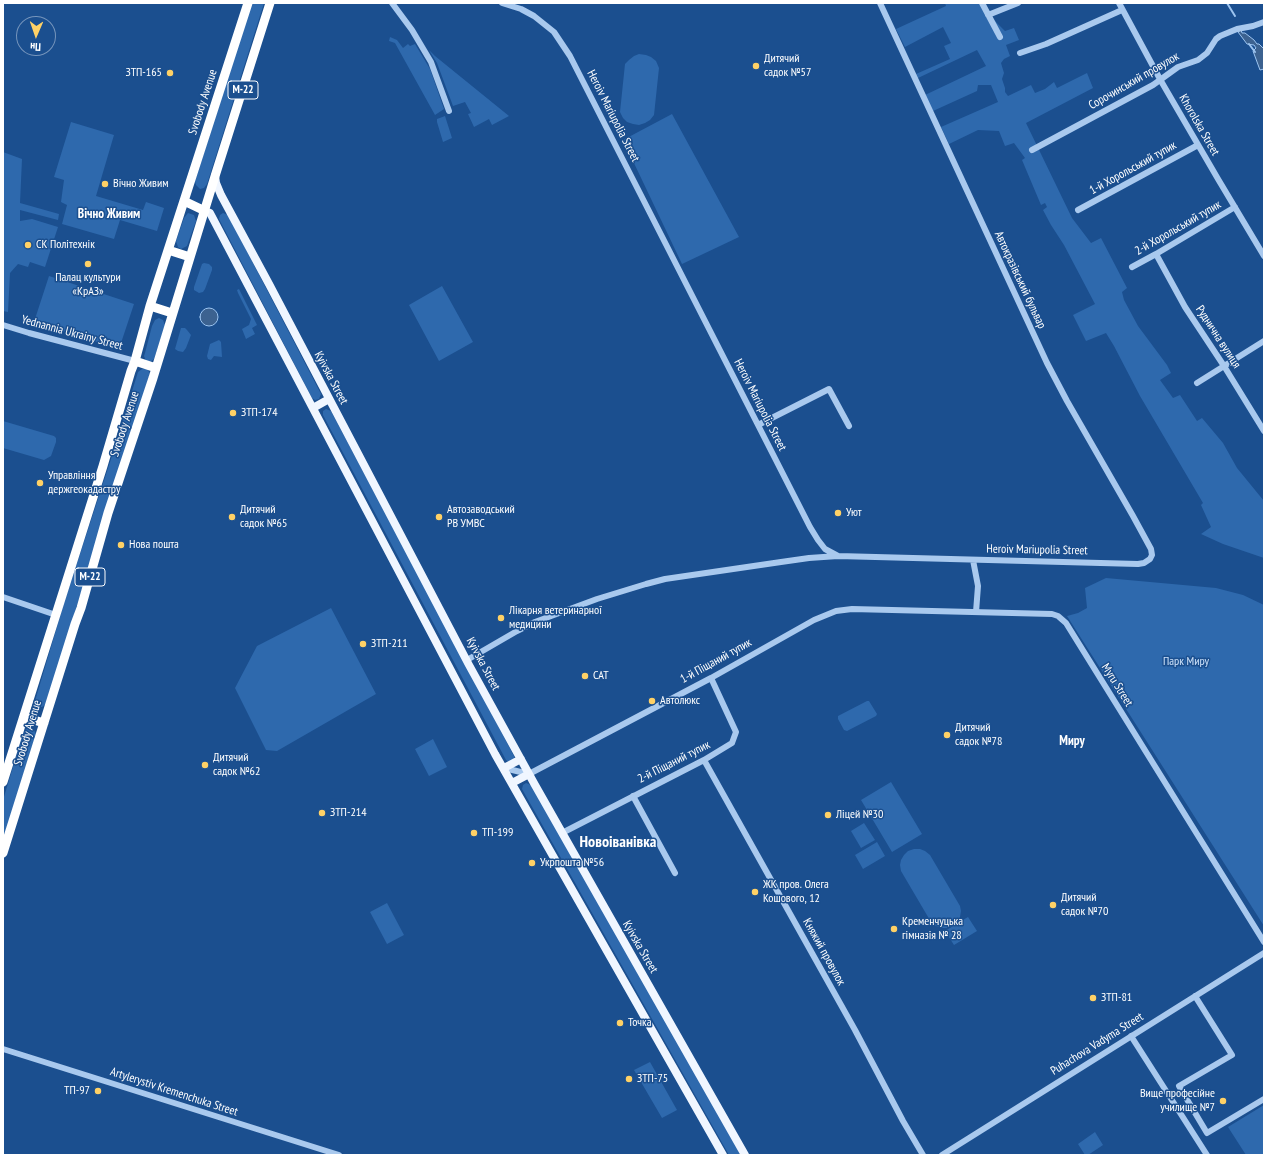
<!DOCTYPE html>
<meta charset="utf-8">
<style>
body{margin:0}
#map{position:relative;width:1267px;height:1158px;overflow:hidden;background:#1b4f8f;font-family:"PT Sans Narrow",sans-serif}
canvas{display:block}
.frame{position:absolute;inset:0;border:4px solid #fff;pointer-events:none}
.north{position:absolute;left:16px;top:16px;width:40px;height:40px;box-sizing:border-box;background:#1b4f8f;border:1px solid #7695bc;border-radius:50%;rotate:182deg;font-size:11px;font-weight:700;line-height:16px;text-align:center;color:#fff}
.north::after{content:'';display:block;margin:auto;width:14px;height:18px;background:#ffd166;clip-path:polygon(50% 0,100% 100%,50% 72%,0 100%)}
</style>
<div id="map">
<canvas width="1267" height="1158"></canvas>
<div class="frame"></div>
<div class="north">Пн</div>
</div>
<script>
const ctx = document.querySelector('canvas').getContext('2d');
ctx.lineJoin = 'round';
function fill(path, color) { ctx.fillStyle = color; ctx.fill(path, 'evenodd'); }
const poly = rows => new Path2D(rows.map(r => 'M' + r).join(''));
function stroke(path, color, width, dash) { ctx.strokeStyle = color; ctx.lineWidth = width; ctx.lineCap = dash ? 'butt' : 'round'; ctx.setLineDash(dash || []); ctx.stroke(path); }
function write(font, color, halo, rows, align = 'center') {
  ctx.font = font + ' "PT Sans Narrow",sans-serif'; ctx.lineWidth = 3; ctx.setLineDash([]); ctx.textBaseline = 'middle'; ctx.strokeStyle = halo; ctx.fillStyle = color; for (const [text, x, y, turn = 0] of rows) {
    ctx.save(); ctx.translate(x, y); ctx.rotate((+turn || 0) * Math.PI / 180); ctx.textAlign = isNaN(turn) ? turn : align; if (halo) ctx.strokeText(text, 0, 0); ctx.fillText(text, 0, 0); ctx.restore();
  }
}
const green = poly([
 [252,3,264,3,207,184,204,188,200,189,196,185,195,181],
 [945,3,983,3,993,19,1005,31,1014,28,1019,40,1006,45,1010,56,1004,59,1001,63,1004,73,1002,79,1005,88,1005,92,1008,96,1031,85,1035,93,1045,89,1054,82,1057,88,1087,73,1093,88,1026,123,1072,218,1091,243,1101,238,1127,288,1122,292,1124,300,1138,326,1167,365,1171,373,1160,380,1173,398,1180,395,1197,421,1202,418,1223,443,1237,468,1264,501,1264,558,1223,544,1201,534,1211,527,1201,505,1203,503,1140,396,1114,346,1106,333,1086,341,1073,315,1095,304,1064,245,1051,225,1043,210,1047,207,1045,203,1041,205,1022,160,1025,158,1014,143,1005,146,999,131,978,130,949,144,941,127,998,102,991,85,978,85,977,91,933,111,925,95,986,66,977,50,918,78,916,74,950,59,944,46,951,43,943,27,905,47,896,29,946,6],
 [390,37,397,40,403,48,408,44,410,46,415,44,430,69,444,109,435,115,395,43,389,41],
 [429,50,435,56,509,116,492,125,489,119,474,127,468,114,471,113,465,102,453,106,437,63],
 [639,54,646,55,651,57,656,61,659,68,654,115,650,120,645,123,639,125,633,124,627,122,623,118,620,112,625,64,629,60,634,56],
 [672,114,739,237,682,264,623,140],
 [445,116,452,138,443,142,437,122,437,119],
 [71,122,114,135,96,196,143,210,146,202,164,208,157,231,120,220,114,239,62,224,67,205,61,202,64,180,54,177],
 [3,152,22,159,20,203,59,214,58,220,20,210,20,221,32,219,58,227,45,267,30,262,28,267,18,264,10,273,8,312,3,311],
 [188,213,194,215,196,221,187,246,181,249,178,247,176,241,184,218],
 [223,213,228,215,321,394,319,399,315,400,312,398,219,219,220,215],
 [204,263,209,264,212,267,212,270,205,289,203,292,199,293,194,290,194,287,202,264],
 [49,276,134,304,119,349,34,322],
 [442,286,473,342,439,361,409,305],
 [239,289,257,325,252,328,255,334,246,339,242,329,249,325,251,319,238,293,237,290],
 [159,318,163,320,165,325,154,359,150,362,146,361,144,356,145,353,152,326,155,320],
 [181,328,185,328,187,330,191,335,186,348,183,352,178,351,175,349],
 [219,340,221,342,222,357,214,356,211,360,208,359,207,356,210,344],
 [142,369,147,369,150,373,46,704,42,707,40,707,35,704,35,701,64,603,111,459,138,372],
 [326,409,331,411,514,756,514,760,509,762,506,760,323,415,323,411],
 [3,421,54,436,56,438,56,442,51,456,44,460,3,448],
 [1106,578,1216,588,1243,595,1264,605,1264,926,1067,616,1078,613,1087,608,1085,588],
 [331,608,376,694,277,751,266,750,235,688,257,646],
 [867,701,869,701,877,714,876,716,847,731,844,730,838,719,838,716],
 [27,729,34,730,36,734,3,840,3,800,24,731],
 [433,739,447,767,429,776,415,749],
 [891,782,922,834,892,852,861,800],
 [526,783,531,785,741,1155,729,1155,522,789,523,785],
 [864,823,875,840,861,848,851,831],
 [877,842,885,856,863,869,855,855],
 [914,849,920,849,925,851,930,855,960,906,961,911,960,917,957,922,952,926,947,928,941,928,936,926,931,922,901,871,900,865,901,860,904,855,908,851],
 [387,903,404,935,387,944,370,912],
 [968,917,977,931,954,945,945,931],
 [650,1062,677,1110,662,1118,634,1070],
 [1264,1105,1264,1155,1246,1155,1228,1127],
 [1095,1132,1103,1145,1088,1155,1085,1155,1078,1144]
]);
const water = poly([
 [1241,30,1242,33,1245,33,1254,40,1257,44,1259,44,1264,49,1264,69,1260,70,1253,51,1256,48,1254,45,1247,44,1238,32,1241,30],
 '200 317a9 9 0 1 1 18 0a9 9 0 1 1-18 0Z'
]);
const stream = poly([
 [1227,3,1235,16],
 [1249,44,1255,52]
]);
const minor = poly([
 [392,3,412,30,431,62,449,111],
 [502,3,521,9,534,16,554,32,570,56,810,527,818,540,825,549,838,556,1138,564,1144,563,1150,559,1152,555,1151,549,1133,516,1067,401,1047,363,880,3],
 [982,3,1000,37],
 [1119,3,1161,81,1218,179,1264,256],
 [988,15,1018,3],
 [1020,53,1046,44,1122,10],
 [1032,150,1153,85,1178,67,1198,60,1207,53,1216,39,1220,36,1237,29,1253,26,1264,22],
 [1078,210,1198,145],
 [1156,254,1185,307,1224,366,1264,431],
 [1132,267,1156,254,1235,207],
 [3,325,29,333,135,361],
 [1197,383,1264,341],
 [758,425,829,389,849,426],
 [973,560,978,586,976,612],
 [3,597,56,615],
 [467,660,517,631,535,622,597,599,646,584,665,579,781,562,809,558,838,556],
 [704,760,855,1030,903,1121,923,1155],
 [504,768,529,774,711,678,814,620,836,611,852,609,1052,614,1058,616,1066,623,1264,942],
 [633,796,675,873],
 [562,833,704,760,732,743,736,732,711,678],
 [1195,996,1232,1055,1179,1086,1207,1133,1264,1099],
 [1131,1036,1207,1155],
 [3,1049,339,1155],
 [942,1155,1264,953]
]);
const major = poly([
 [215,176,216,183,221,195,269,284,469,665,535,785,745,1155],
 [205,211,210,213,495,754,723,1155],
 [313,408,329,399],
 [504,768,521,759],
 [512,783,529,774]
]);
const highway = poly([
 [184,201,205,211],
 [168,250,190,257],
 [150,306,172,313],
 [135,361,156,368],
 [24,717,44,723],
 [3,782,103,466,131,371,135,361,150,306,248,3],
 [3,853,75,624,81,608,108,513,153,378,216,173,270,3]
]);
const markers = [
 [756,66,4,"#ffd166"],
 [170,73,4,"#ffd166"],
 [105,184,4,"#ffd166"],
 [28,245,4,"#ffd166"],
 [88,264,4,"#ffd166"],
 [233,413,4,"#ffd166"],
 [40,483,4,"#ffd166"],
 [838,513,4,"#ffd166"],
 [232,517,4,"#ffd166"],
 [439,517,4,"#ffd166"],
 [121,545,4,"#ffd166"],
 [501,618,4,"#ffd166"],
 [363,644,4,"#ffd166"],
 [585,676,4,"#ffd166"],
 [652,701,4,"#ffd166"],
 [947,735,4,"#ffd166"],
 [205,765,4,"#ffd166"],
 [322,813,4,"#ffd166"],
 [828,815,4,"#ffd166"],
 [474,833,4,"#ffd166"],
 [532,863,4,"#ffd166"],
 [755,892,4,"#ffd166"],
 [1053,905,4,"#ffd166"],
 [894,929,4,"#ffd166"],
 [1093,998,4,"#ffd166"],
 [620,1023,4,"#ffd166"],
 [629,1079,4,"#ffd166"],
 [98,1091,4,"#ffd166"],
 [1223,1101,4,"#ffd166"]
];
const shields = [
 [243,90,30],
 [90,577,30]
];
const shieldNames = [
 ["М-22",243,90],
 ["М-22",90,577]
];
const poiNames = [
 ["Дитячий",764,59],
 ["садок №57",764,73],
 ["ЗТП-165",162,73,"right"],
 ["Вічно Живим",113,184],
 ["СК Політехнік",36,245],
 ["Палац культури",88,278,"center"],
 ["«КрАЗ»",88,292,"center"],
 ["ЗТП-174",241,413],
 ["Управлiння",48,476],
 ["держгеокадастру",48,490],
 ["Дитячий",240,510],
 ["садок №65",240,524],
 ["Автозаводський",447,510],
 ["РВ УМВС",447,524],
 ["Уют",846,513],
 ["Нова пошта",129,545],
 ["Лікарня ветеринарної",509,611],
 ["медицини",509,625],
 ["ЗТП-211",371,644],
 ["САТ",593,676],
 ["Автолюкс",660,701],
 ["Дитячий",955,728],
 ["садок №78",955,742],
 ["Дитячий",213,758],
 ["садок №62",213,772],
 ["ЗТП-214",330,813],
 ["Ліцей №30",836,815],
 ["ТП-199",482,833],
 ["Укрпошта №56",540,863],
 ["ЖК пров. Олега",763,885],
 ["Кошового, 12",763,899],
 ["Дитячий",1061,898],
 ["садок №70",1061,912],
 ["Кременчуцька",902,922],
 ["гімназія № 28",902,936],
 ["ЗТП-81",1101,998],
 ["Точка",628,1023],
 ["ЗТП-75",637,1079],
 ["ТП-97",90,1091,"right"],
 ["Вище професійне",1215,1094,"right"],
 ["училище №7",1215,1108,"right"]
];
const streetNames = [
 ["Сорочинський провулок",1134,81,-30],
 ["Svobody Avenue",203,102,-72],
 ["Heroiv Mariupolia Street",613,116,63],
 ["Khorolska Street",1199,125,60],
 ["1-й Хорольський тупик",1133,168,-29],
 ["2-й Хорольський тупик",1178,228,-30],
 ["Автокразівський бульвар",1020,280,65],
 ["Yednannia Ukrainy Street",72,333,15],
 ["Руднична вулиця",1218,337,57],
 ["Kyivska Street",331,378,62],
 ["Heroiv Mariupolia Street",760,405,63],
 ["Svobody Avenue",125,424,-72],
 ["Heroiv Mariupolia Street",1037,550,1],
 ["1-й Піщаний тупик",716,661,-29],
 ["Kyivska Street",483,664,62],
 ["Myru Street",1117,685,58],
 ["Svobody Avenue",28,733,-73],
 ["2-й Піщаний тупик",674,762,-27],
 ["Kyivska Street",640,947,60],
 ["Княжий провулок",824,952,61],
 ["Puhachova Vadyma Street",1097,1044,-32],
 ["Artylerystiv Kremenchuka Street",174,1092,18]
];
const parkNames = [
 ["Парк Миру",1186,662]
];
const neighbourhoodNames = [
 ["Вічно Живим",109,214],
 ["Миру",1072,741]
];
const districtNames = [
 ["Новоіванівка",618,842]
];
fill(green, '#2e69ad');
fill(water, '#3c6290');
stroke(water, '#9cc4f0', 1);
stroke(stream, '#9cc4f0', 2);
stroke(minor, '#a9c9ee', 6);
stroke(major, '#f0f6ff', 8);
stroke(highway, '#fff', 9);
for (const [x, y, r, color] of markers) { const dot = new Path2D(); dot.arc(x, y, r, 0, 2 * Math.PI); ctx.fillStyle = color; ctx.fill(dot); stroke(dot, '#1b4f8f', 1.5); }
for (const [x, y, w] of shields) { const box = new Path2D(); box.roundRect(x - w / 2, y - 9, w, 18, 3); ctx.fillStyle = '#1b4f8f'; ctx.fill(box); stroke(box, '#fff', 1); }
write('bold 11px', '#fff', null, shieldNames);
write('12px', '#fff', '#1b4f8f', poiNames, 'left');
write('12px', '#fff', '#1b4f8f', streetNames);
write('12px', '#cfe3fa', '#1b4f8f', parkNames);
write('bold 13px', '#fff', '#1b4f8f', neighbourhoodNames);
write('bold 16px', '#fff', '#1b4f8f', districtNames);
</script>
